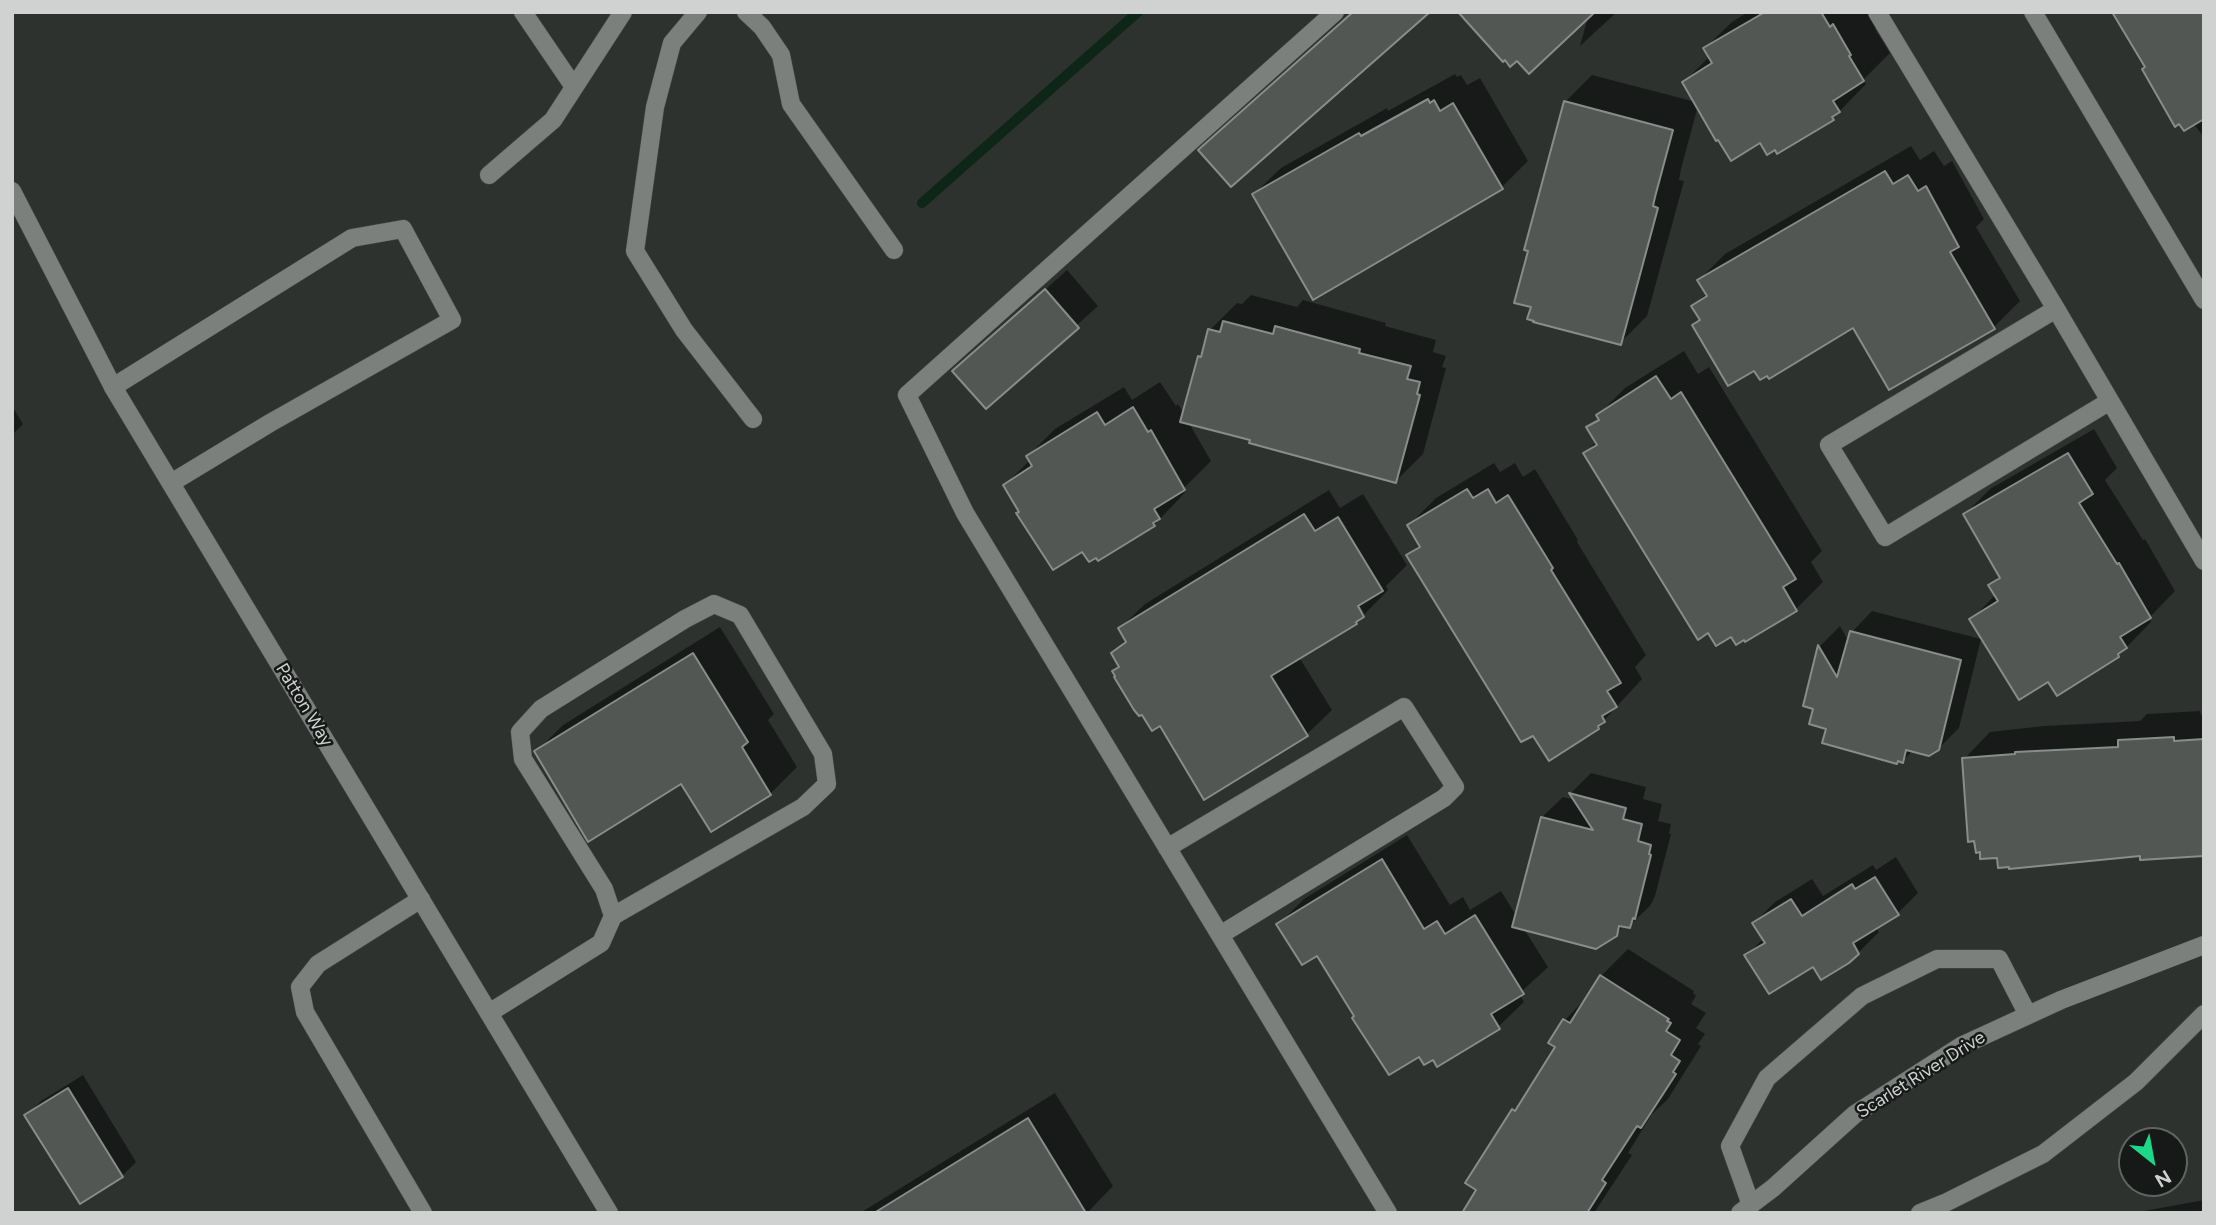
<!DOCTYPE html>
<style>
body{margin:0}
#map{position:relative;width:2216px;height:1225px;overflow:hidden;background:#2e322f;font-family:Figtree,sans-serif}
canvas{display:block}
.frame{position:absolute;inset:0;border:14px solid #cfd2d0;pointer-events:none}
.north{position:absolute;left:2118px;top:1127px;width:70px;height:70px;box-sizing:border-box;background:#171918;border:2px solid #616362;border-radius:50%;rotate:149deg;font-size:19px;font-weight:700;line-height:28px;text-align:center;color:#cfd2d0}
.north::after{content:'';display:block;margin:auto;width:24px;height:32px;background:#1cd988;clip-path:polygon(50% 0,100% 100%,50% 72%,0 100%)}
</style>
<div id="map">
<canvas width="2216" height="1225"></canvas>
<div class="frame"></div>
<div class="north">N</div>
</div>
<script>
const ctx = document.querySelector('canvas').getContext('2d');
ctx.lineJoin = 'round';
function fill(path, color) { ctx.fillStyle = color; ctx.fill(path, 'evenodd'); }
const poly = rows => new Path2D(rows.map(r => 'M' + r).join(''));
function stroke(path, color, width, dash) { ctx.strokeStyle = color; ctx.lineWidth = width; ctx.lineCap = dash ? 'butt' : 'round'; ctx.setLineDash(dash || []); ctx.stroke(path); }
function write(font, color, halo, rows, align = 'center') {
  ctx.font = font + ' Figtree,sans-serif'; ctx.lineWidth = 5; ctx.setLineDash([]); ctx.textBaseline = 'middle'; ctx.strokeStyle = halo; ctx.fillStyle = color; for (const [text, x, y, turn = 0] of rows) {
    ctx.save(); ctx.translate(x, y); ctx.rotate((+turn || 0) * Math.PI / 180); ctx.textAlign = isNaN(turn) ? turn : align; if (halo) ctx.strokeText(text, 0, 0); ctx.fillText(text, 0, 0); ctx.restore();
  }
}
const shadow = poly([
 [1461,12,1617,12,1580,46,1588,17,1517,58],
 [1748,12,1868,12,1877,27,1875,29,1890,53,1863,80,1866,84,1833,118,1778,152,1775,148,1698,106,1681,169,1679,180,1684,181,1647,316,1620,343,1565,102,1592,75,1696,102,1684,82,1710,56,1705,48,1732,22],
 [2111,12,2204,12,2204,137,2147,66,2116,15,2114,16],
 [1455,74,1457,77,1461,75,1467,85,1480,78,1528,161,1502,187,1254,194,1281,168,1387,108,1388,111],
 [1911,146,1920,160,1934,151,1944,166,1952,161,1984,219,1976,227,2020,301,1994,327,1889,388,1853,325,1754,369,1694,325,1701,319,1693,306,1707,293,1699,280,1725,254],
 [1067,270,1098,306,986,407,955,371],
 [1251,295,1297,307,1303,300,1386,323,1385,326,1436,340,1433,352,1446,356,1442,367,1446,368,1423,454,1396,481,1189,423,1211,461,1184,488,1186,491,1180,498,1154,525,1083,549,1021,511,1005,485,1030,460,1028,456,1055,429,1124,387,1132,400,1160,382,1176,406,1178,404,1184,414,1199,357,1204,352,1210,330,1237,303,1242,304],
 [1684,351,1698,374,1709,367,1822,551,1811,562,1823,582,1796,609,1746,639,1585,453,1597,441,1589,428,1600,417,1598,415,1625,388],
 [12,406,23,424,12,435],
 [2094,429,2117,468,2105,480,2143,540,2145,539,2175,591,2149,618,2151,622,2118,656,2049,679,1972,619,1996,594,1990,585,2001,575,1965,514,1990,489],
 [1494,463,1500,472,1515,463,1523,477,1535,469,1578,540,1577,542,1646,655,1635,667,1642,679,1598,727,1408,556,1420,544,1409,525,1436,498],
 [1329,490,1340,508,1363,494,1407,565,1386,586,1388,590,1356,623,1299,657,1332,710,1307,734,1115,671,1120,666,1113,653,1126,639,1120,628,1145,604],
 [1355,598,1364,613,1360,613],
 [1872,611,1981,639,1959,728,1938,749,1913,750,1903,761,1828,728,1815,707,1805,705,1820,646,1840,626,1849,642,1852,632],
 [720,627,774,714,768,720,797,767,770,794,711,830,682,782,536,752,563,725],
 [2200,711,2201,715,2204,715,2204,854,2141,854,2011,867,1964,759,1990,732,2044,726,2140,721,2147,714],
 [1591,773,1646,787,1643,799,1662,804,1658,821,1671,824,1669,834,1671,834,1655,896,1650,906,1629,926,1625,925,1616,934,1524,929,1548,967,1519,994,1524,1002,1498,1027,1433,1058,1420,1055,1356,1016,1318,954,1279,924,1304,899,1407,835,1450,905,1463,897,1470,910,1501,891,1517,917,1542,817,1563,797,1576,800,1571,793],
 [1896,857,1918,893,1898,913,1876,927,1879,932,1858,953,1813,965,1747,955,1764,938,1754,923,1775,902,1812,879,1823,896,1873,865,1876,870],
 [1628,949,1694,991,1693,993,1696,996,1691,1004,1706,1013,1696,1028,1705,1034,1698,1044,1701,1046,1668,1099,1652,1114,1628,1153,1632,1155,1594,1213,1484,1213,1479,1189,1514,1110,1523,1101,1557,1046,1550,1042,1565,1020,1588,996,1601,976],
 [83,1075,136,1162,122,1176,27,1115,41,1101],
 [1055,1093,1113,1186,1087,1213,860,1213],
 [2204,1200,2204,1213,2142,1213,2144,1211]
]);
const stream = poly([
 [922,203,1138,12]
]);
const building = poly([
 [1353,12,1430,12,1231,187,1198,150,1353,12],
 [1458,12,1595,12,1529,74,1517,61,1510,67,1505,60,1503,62,1458,12],
 [1765,12,1821,12,1830,27,1833,24,1851,55,1849,56,1864,81,1833,101,1840,112,1832,117,1834,120,1777,154,1775,150,1767,155,1760,143,1731,161,1718,140,1716,141,1682,82,1712,63,1703,48,1765,12],
 [2112,12,2204,12,2204,119,2184,131,2179,124,2175,127,2142,69,2145,67,2112,12],
 [1428,99,1430,103,1434,100,1440,111,1453,103,1503,189,1313,300,1252,194,1359,133,1361,136,1428,99],
 [1564,101,1673,130,1655,197,1653,206,1658,208,1621,345,1533,322,1534,321,1527,319,1531,307,1514,303,1528,251,1524,250,1564,101],
 [1885,171,1893,184,1908,175,1918,191,1926,186,1959,247,1950,252,1995,329,1889,390,1853,328,1769,379,1767,376,1760,380,1754,371,1728,386,1692,325,1700,320,1691,306,1707,296,1697,280,1885,171],
 [1045,289,1079,328,986,409,952,371,1045,289],
 [1223,321,1273,334,1275,326,1360,349,1359,353,1411,366,1407,379,1420,382,1417,394,1420,395,1396,483,1249,443,1250,440,1180,422,1198,356,1201,357,1208,329,1220,332,1223,321],
 [1656,376,1671,399,1681,392,1796,579,1783,587,1797,611,1745,642,1744,640,1736,645,1731,637,1716,646,1708,633,1698,640,1583,453,1597,445,1586,427,1599,420,1596,415,1656,376],
 [1133,407,1148,432,1151,430,1185,490,1154,509,1160,519,1153,523,1155,526,1098,561,1096,558,1089,562,1082,552,1053,570,1016,513,1019,512,1003,485,1032,466,1026,456,1097,412,1105,425,1133,407],
 [2068,453,2093,494,2079,503,2117,564,2119,563,2151,618,2120,637,2127,648,2118,654,2119,657,2057,696,2048,682,2019,700,1969,619,1998,601,1988,585,2000,578,1963,514,2068,453],
 [1467,489,1473,498,1488,489,1496,503,1508,495,1553,568,1551,570,1621,683,1607,691,1617,707,1602,716,1605,722,1598,726,1599,729,1549,761,1533,736,1521,742,1406,555,1420,547,1407,525,1467,489],
 [1304,514,1315,531,1338,517,1383,591,1358,606,1364,617,1356,622,1357,624,1271,676,1308,736,1204,800,1160,726,1152,731,1142,715,1139,716,1134,710,1114,677,1115,676,1112,671,1119,667,1111,653,1126,642,1118,628,1304,514],
 [1850,631,1961,660,1939,750,1929,756,1906,750,1903,763,1898,761,1897,764,1822,743,1826,729,1809,724,1813,709,1803,706,1818,645,1837,677,1850,631],
 [693,653,748,742,742,747,771,795,711,832,681,784,588,842,534,751,693,653],
 [2174,737,2174,741,2204,739,2204,856,2140,860,2140,856,2009,869,2009,867,1998,868,1997,858,1980,859,1980,852,1976,853,1974,841,1968,842,1962,758,2015,754,2015,752,2118,747,2118,740,2174,737],
 [1569,793,1626,808,1623,819,1642,824,1638,841,1651,845,1649,854,1651,855,1635,919,1633,918,1630,928,1619,926,1617,936,1596,949,1512,927,1541,817,1593,830,1569,793],
 [1382,859,1424,929,1437,921,1445,934,1475,915,1524,994,1491,1014,1500,1029,1437,1067,1433,1060,1424,1065,1419,1057,1389,1075,1352,1018,1354,1016,1317,956,1302,965,1276,924,1382,859],
 [1875,877,1899,915,1853,943,1859,954,1849,963,1821,980,1813,967,1769,994,1744,955,1765,943,1752,923,1791,899,1802,916,1852,884,1855,889,1875,877],
 [1600,975,1669,1019,1667,1021,1671,1023,1666,1031,1680,1040,1671,1055,1680,1061,1673,1072,1676,1074,1641,1128,1637,1126,1602,1180,1606,1183,1587,1213,1462,1213,1476,1190,1465,1183,1512,1109,1515,1111,1555,1047,1548,1043,1563,1019,1570,1023,1600,975],
 [68,1088,123,1177,80,1204,24,1115,68,1088],
 [1028,1118,1086,1213,874,1213,1028,1118]
]);
const service = poly([
 [523,12,574,87],
 [698,12,672,43,655,107,635,251,684,330,753,419],
 [746,12,762,27,781,55,791,104,894,250],
 [1335,12,907,395,965,513,1388,1213],
 [1877,12,2056,309,2204,561],
 [2033,12,2204,300],
 [489,175,553,120,623,12],
 [2056,309,1829,445,1885,537,2110,401],
 [113,387,352,238,403,229,452,320,270,423,171,483],
 [1167,848,1404,707,1455,787,1444,798,1220,935],
 [421,899,318,964,300,987,305,1012,423,1213],
 [489,1013,601,943,613,916,604,889,523,759,520,732,541,709,685,619,714,604,740,615,823,754,827,784,803,807,613,916],
 [1751,1205,1730,1146,1767,1078,1862,996,1937,959,1999,959,2028,1015]
]);
const minor = poly([
 [1740,1213,1773,1188,1855,1114,1961,1046,2061,1000,2204,945],
 [1920,1213,1947,1202,2043,1154,2136,1082,2204,1014]
]);
const tertiary = poly([
 [12,191,113,387,609,1213]
]);
const streetNames = [
 ["Patton Way",304,705,59],
 ["Scarlet River Drive",1921,1075,-32]
];
fill(shadow, '#0007');
stroke(stream, '#0e2618', 10);
fill(building, '#525754');
stroke(building, '#888d8a', 2);
stroke(service, '#4a4d4b', 19);
stroke(minor, '#4a4d4b', 19);
stroke(tertiary, '#4a4d4b', 19);
stroke(service, '#7b807d', 18);
stroke(minor, '#7b807d', 18);
stroke(tertiary, '#7b807d', 18);
write('18px', '#cfd2d0', '#171918', streetNames);
</script>
